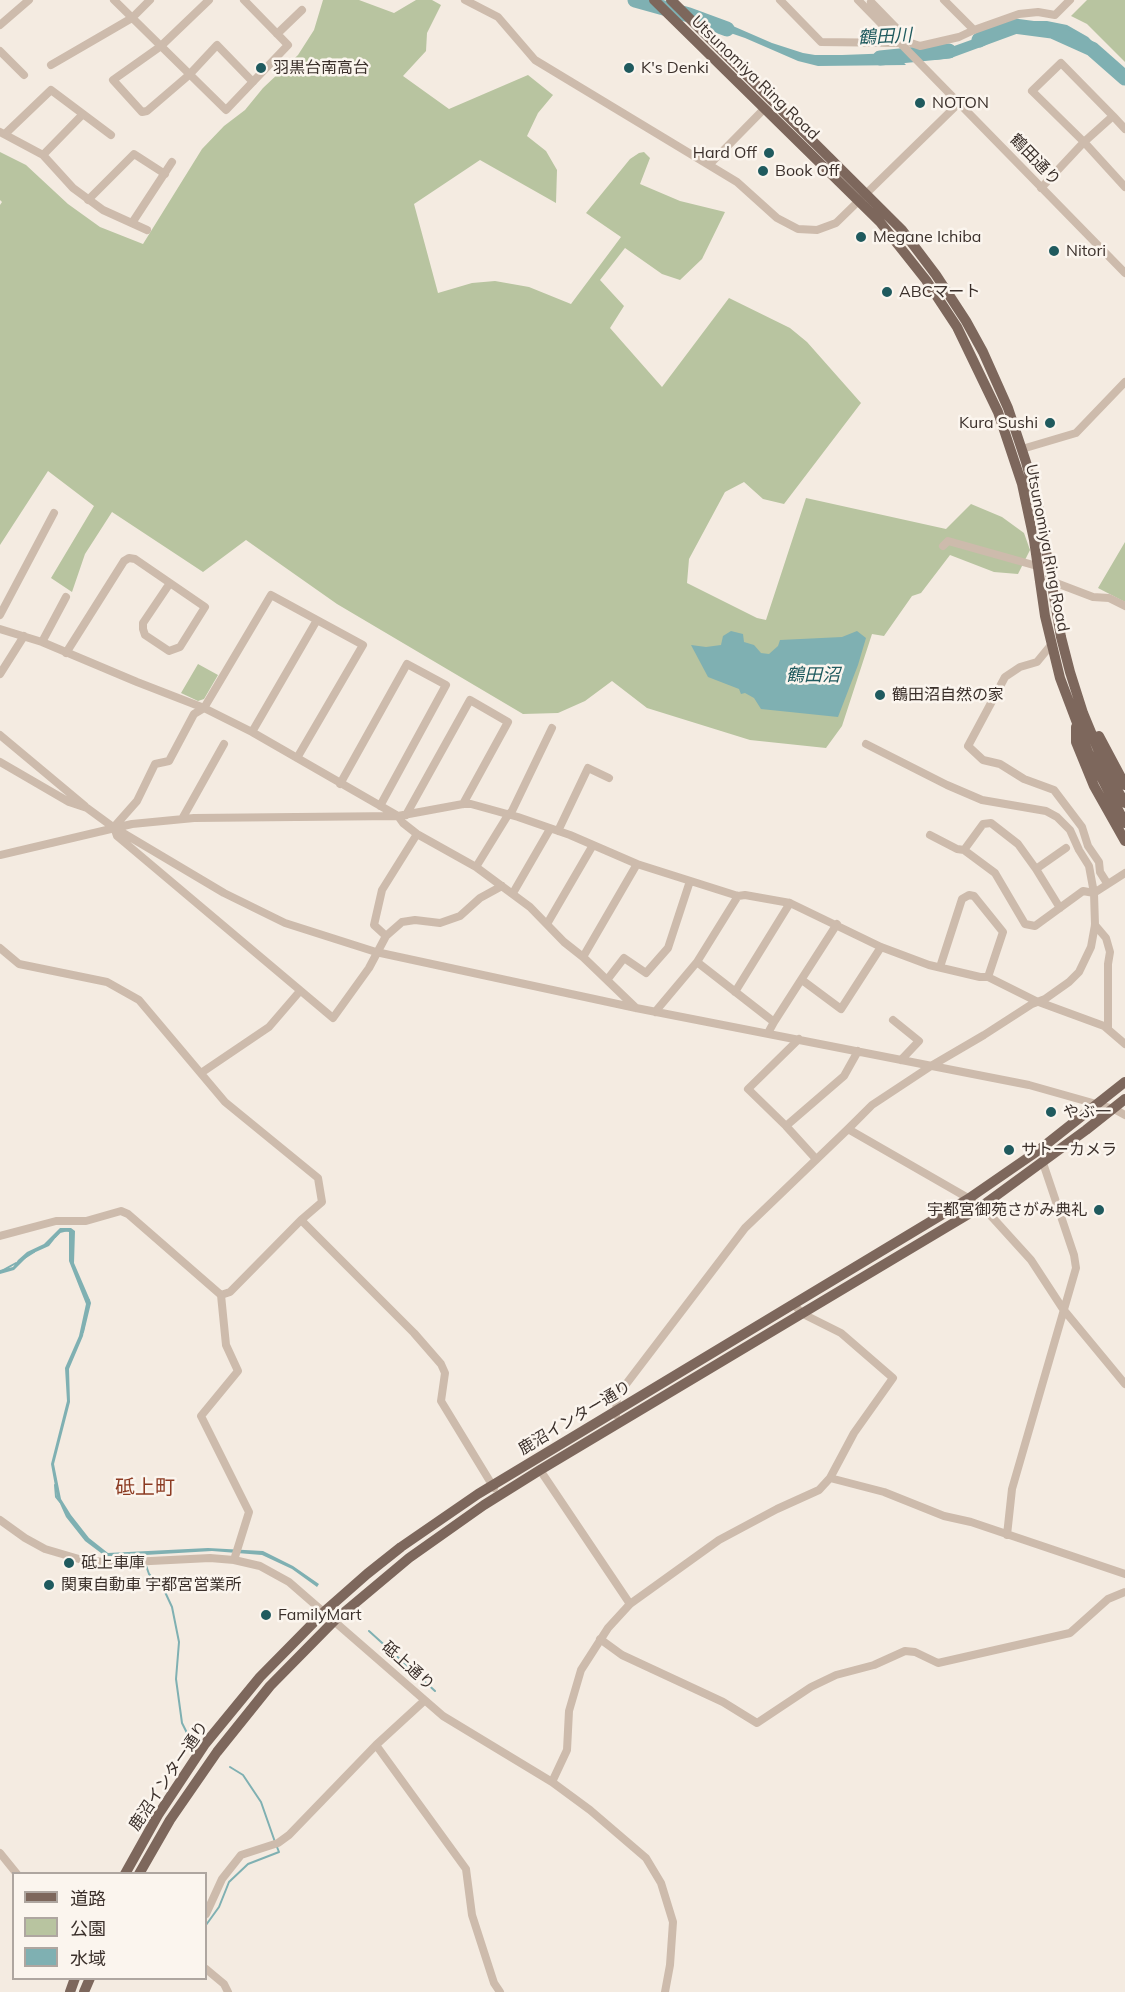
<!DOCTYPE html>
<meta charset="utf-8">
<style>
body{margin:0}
#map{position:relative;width:1125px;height:1992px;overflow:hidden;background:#f4ebe1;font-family:Mulish,"Noto Sans JP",sans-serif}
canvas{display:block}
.legend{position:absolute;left:12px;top:1872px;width:195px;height:108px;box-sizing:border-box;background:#fbf5ee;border:2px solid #aea6a0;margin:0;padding:8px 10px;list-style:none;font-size:18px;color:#3b302b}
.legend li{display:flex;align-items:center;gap:12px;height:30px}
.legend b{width:30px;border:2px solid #aea6a0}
</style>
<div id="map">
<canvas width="1125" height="1992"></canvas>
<ul class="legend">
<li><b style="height:8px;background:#7d675c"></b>道路</li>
<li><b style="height:16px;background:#b8c4a0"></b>公園</li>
<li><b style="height:16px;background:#7fb0b2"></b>水域</li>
</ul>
</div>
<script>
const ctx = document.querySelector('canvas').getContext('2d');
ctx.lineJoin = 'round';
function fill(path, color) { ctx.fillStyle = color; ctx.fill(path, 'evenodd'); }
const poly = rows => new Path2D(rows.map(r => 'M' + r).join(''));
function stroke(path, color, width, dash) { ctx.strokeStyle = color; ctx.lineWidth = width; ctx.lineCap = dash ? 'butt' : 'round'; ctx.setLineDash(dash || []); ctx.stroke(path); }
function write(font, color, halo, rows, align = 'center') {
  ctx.font = font + ' Mulish,"Noto Sans JP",sans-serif'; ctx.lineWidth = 5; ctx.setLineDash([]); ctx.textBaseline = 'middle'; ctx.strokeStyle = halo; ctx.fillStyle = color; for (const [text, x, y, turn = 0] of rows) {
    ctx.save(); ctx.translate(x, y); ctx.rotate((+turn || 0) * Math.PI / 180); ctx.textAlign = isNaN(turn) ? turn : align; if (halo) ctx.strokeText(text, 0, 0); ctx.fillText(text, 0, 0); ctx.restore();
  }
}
const green = poly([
 [323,0,359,0,394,13,416,0,432,0,441,5,427,33,426,51,403,76,449,109,528,75,553,95,538,113,527,136,546,151,557,170,556,203,480,160,414,204,438,293,472,283,495,281,529,287,571,304,621,237,586,213,630,159,639,153,644,152,650,158,640,184,680,201,725,212,702,259,680,280,662,274,625,248,600,280,624,306,610,328,662,387,729,298,790,328,807,342,861,403,784,504,763,499,744,482,725,492,689,559,687,583,757,618,766,620,806,498,946,529,971,504,1002,517,1024,533,1030,550,1018,574,994,572,950,555,921,593,912,596,884,636,872,634,842,726,826,748,750,740,647,708,612,681,585,701,558,713,523,714,337,604,246,540,203,572,112,512,85,554,72,592,51,578,94,506,48,471,0,545,0,205,2,202,0,200,0,152,26,165,68,204,100,227,143,244,202,149,224,126,245,110,263,88,298,55,314,30],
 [1087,0,1125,0,1125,62,1087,24,1071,16],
 [1125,542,1125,602,1098,588],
 [198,664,218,675,204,699,198,701,181,693]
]);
const water = poly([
 [696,10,772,43,803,53,815,55,842,55,895,53,906,65,818,66,798,61,745,38,713,27],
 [1024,21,1047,21,1067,25,1088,37,1125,75,1125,80,1089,45,1060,32,1043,28,1019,33,951,58,935,60,928,52,943,50],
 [731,631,743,634,744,642,754,645,761,653,769,654,778,646,780,640,842,637,857,631,866,638,858,665,838,717,761,709,754,698,745,693,741,694,739,689,708,677,691,645,706,647,721,645,723,636],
 [60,1228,71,1228,75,1231,74,1263,90,1300,83,1336,69,1369,70,1402,54,1464,61,1499,71,1515,89,1538,108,1553,208,1548,263,1551,293,1566,319,1584,317,1587,292,1569,262,1555,212,1551,128,1556,105,1556,85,1541,66,1517,57,1497,51,1464,67,1401,65,1368,79,1336,86,1304,69,1261,69,1232,61,1231,49,1246,29,1255,14,1270,0,1274,0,1270,13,1267,18,1260,27,1252,44,1244]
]);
const stream = poly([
 [55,1237,60,1232,68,1230],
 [23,1259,34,1252],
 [0,1272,16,1263],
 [83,1332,90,1303,89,1300],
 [55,1485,56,1497,60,1502],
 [142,1554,149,1574,165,1592,172,1607,179,1642,176,1679,182,1723,190,1739],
 [369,1631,435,1691],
 [230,1767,243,1775,261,1802,275,1842],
 [206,1925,219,1907,229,1882,248,1864,279,1852,277,1847]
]);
const river = poly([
 [635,0,689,15,727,29],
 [979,40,1002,28,1014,26,1052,31,1092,49,1125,78],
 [880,58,949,51]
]);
const minor = poly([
 [114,0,226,110,288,45,244,0],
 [209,0,161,46,113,80,142,112,147,111,189,75,217,45,253,82],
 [465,0,498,17,535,60,737,182,777,218,798,229,817,230,836,223,959,103],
 [780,0,821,42,901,43],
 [858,0,1125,273],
 [944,0,974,30,1019,14,1038,12,1055,15,1070,0],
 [871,2,911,43,920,46,959,37,974,30],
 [0,25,29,0],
 [277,34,302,10],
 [0,51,24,75],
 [51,65,132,18,150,0],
 [1113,116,1061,63,1032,91,1084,142,1125,187],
 [0,132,43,155,73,188,103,210,147,230],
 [5,134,51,90,111,135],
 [43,155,83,114],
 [709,165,764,109],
 [1041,188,1084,142,1113,116,1125,129],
 [88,200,134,154,165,174],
 [132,223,172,162],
 [1022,449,1076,433,1125,382],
 [943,546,948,541,1037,566],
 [1051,581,1093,597,1109,598,1125,606],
 [0,615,54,513],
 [0,629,42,642,137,682,204,708,271,595,363,645,297,758],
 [42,642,66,597],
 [1051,645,1037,662,1020,667,1005,677,968,746,983,760,1000,764,1024,779,1054,790,1082,827,1088,846,1099,862,1100,872,1107,883],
 [66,653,124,561,129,558,135,559,205,607,180,647,169,651,145,635,143,629,143,623,170,583],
 [0,674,24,636],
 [252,732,317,620],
 [0,735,85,806],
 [866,744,947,785,982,800,1046,811,1057,817,1070,830,1079,850,1089,866,1094,893,1083,891,1035,926,1025,924,995,873,964,850,957,849,930,835],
 [0,762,69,802,87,808,113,827,224,893,285,923,376,952,636,1008,1029,1085,1114,1109,1125,1115],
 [340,784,407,664,446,685,380,806],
 [406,815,470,700,508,722,463,804],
 [182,819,224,744],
 [114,827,137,801,155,764,169,761,194,714,204,708,252,732,398,816,403,823,417,834,476,867,530,907,564,942,583,957,636,1008],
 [114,827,117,836,333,1018,369,968,386,936,374,925,382,890,417,834],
 [558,831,588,768,609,778],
 [964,850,983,824,991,823,1018,844,1036,869,1060,908],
 [0,855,132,824,194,818,398,816,463,804,471,804,518,817,570,835,637,864,583,957],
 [637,864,738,896,745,895,790,903,881,947,929,965,980,977,988,977,1036,1001,1104,1026,1125,1044],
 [476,867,508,815,512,811,552,728],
 [1036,869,1066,848],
 [513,893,550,829],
 [738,896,697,962,774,1022,768,1033],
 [547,924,593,845],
 [1095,925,1106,938,1110,952,1108,964,1108,1029],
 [386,936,402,922,415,920,440,923,460,916,480,898,502,886],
 [0,948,19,964,107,982,139,1000,225,1102,318,1178,322,1202,301,1220,230,1292,221,1295],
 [940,967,962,899,969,895,974,896,1003,932,988,977],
 [607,980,624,958,646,973,668,948,690,881],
 [802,980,841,1009,881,947],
 [735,992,790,903],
 [655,1012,697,962],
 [893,1020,919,1041,901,1060],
 [774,1022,837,924],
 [799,1039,748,1089,786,1126,844,1076,858,1051],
 [201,1073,269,1027,300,991],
 [786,1126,816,1159],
 [848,1129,982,1206,1031,1260,1063,1309,1125,1384],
 [301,1220,414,1333,441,1364,445,1373,441,1401,494,1488],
 [0,1236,56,1221,86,1221,121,1211,128,1214,221,1295,226,1345,238,1371,201,1416,249,1512,234,1560],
 [794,1305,803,1314,841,1333,893,1378,854,1433,830,1478],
 [616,1415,617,1396,745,1228,848,1129,872,1105,931,1066,984,1035,1032,1004,1045,999,1069,982,1079,972,1091,947,1095,925,1094,893,1125,873],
 [540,1470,630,1604,719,1540,777,1509,819,1490,830,1478,884,1492,944,1516,971,1522,1125,1574],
 [0,1520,25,1538,45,1549,79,1559,111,1563,210,1558,234,1560,260,1566,289,1582,443,1716,552,1782,590,1810,646,1858,661,1883,673,1922,670,1965,665,1992],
 [1007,1535,1012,1489,1076,1268,1074,1255,1043,1163],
 [600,1639,622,1655,723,1702,757,1723,811,1687,836,1675,874,1665,905,1651,915,1652,938,1663,1070,1633,1108,1599,1125,1592],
 [376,1745,466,1869,472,1915,494,1983,500,1992],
 [552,1782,567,1750,569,1711,581,1670,608,1628,630,1604],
 [0,1853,17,1874],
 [206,1914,222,1879,241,1855,278,1843,289,1835,376,1745,424,1701],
 [206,1969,224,1984,228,1992]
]);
const major = poly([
 [654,0,880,222,926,280,957,327,998,412,1022,484,1034,540,1045,616,1060,678,1088,752,1125,823],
 [671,0,902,230,936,275,966,321,983,352,1008,408,1026,462,1039,510,1061,637,1070,672,1083,713,1109,776,1125,803],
 [1076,727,1076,742,1094,786,1125,841],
 [1099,736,1125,785],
 [125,1874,158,1815,205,1744,260,1677,325,1611,367,1574,401,1547,478,1494,968,1199,1039,1150,1125,1082],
 [139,1874,170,1820,217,1752,270,1686,335,1620,409,1558,484,1505,540,1470,982,1206,1086,1130,1125,1099],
 [70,1992,75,1978],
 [84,1992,90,1978]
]);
const markers = [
 [261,68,6,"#1f5a5e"],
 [629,68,6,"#1f5a5e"],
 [920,103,6,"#1f5a5e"],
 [769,153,6,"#1f5a5e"],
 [763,171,6,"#1f5a5e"],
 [861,237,6,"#1f5a5e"],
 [1054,251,6,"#1f5a5e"],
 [887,292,6,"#1f5a5e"],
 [1050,423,6,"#1f5a5e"],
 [880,695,6,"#1f5a5e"],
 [1051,1112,6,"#1f5a5e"],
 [1009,1150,6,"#1f5a5e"],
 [1099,1210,6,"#1f5a5e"],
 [69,1563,6,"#1f5a5e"],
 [49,1585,6,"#1f5a5e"],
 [266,1615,6,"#1f5a5e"]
];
const poiNames = [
 ["羽黒台南高台",273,68],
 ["K's Denki",641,68],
 ["NOTON",932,103],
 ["Hard Off",757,153,"right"],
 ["Book Off",775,171],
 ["Megane Ichiba",873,237],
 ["Nitori",1066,251],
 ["ABCマート",899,292],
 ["Kura Sushi",1038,423,"right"],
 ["鶴田沼自然の家",892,695],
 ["やぶ一",1063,1112],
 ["サトーカメラ",1021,1150],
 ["宇都宮御苑さがみ典礼",1087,1210,"right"],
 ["砥上車庫",81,1563],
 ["関東自動車 宇都宮営業所",61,1585],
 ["FamilyMart",278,1615]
];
const streetNames = [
 ["Utsunomiya Ring Road",755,78,44],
 ["鶴田通り",1035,160,46],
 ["Utsunomiya Ring Road",1047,548,79],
 ["鹿沼インター通り",575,1418,-31],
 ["砥上通り",408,1666,42],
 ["鹿沼インター通り",169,1776,-56]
];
const waterNames = [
 ["鶴田川",885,37,-3],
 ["鶴田沼",813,676]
];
const quarterNames = [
 ["砥上町",145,1488]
];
fill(green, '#b8c4a0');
fill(water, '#7fb0b2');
stroke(stream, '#7fb0b2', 2);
stroke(river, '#7fb0b2', 15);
stroke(minor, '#cdbbac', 8);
stroke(major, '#7d675c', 10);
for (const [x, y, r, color] of markers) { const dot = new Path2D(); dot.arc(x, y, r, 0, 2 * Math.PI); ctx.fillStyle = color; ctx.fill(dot); stroke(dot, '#fbf5ee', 2); }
write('16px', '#3b302b', '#fbf5ee', poiNames, 'left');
write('16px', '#3b302b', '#fbf5ee', streetNames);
write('italic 18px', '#1f5a5e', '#fbf5ee', waterNames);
write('20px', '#8c3b22', '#fbf5ee', quarterNames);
</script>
